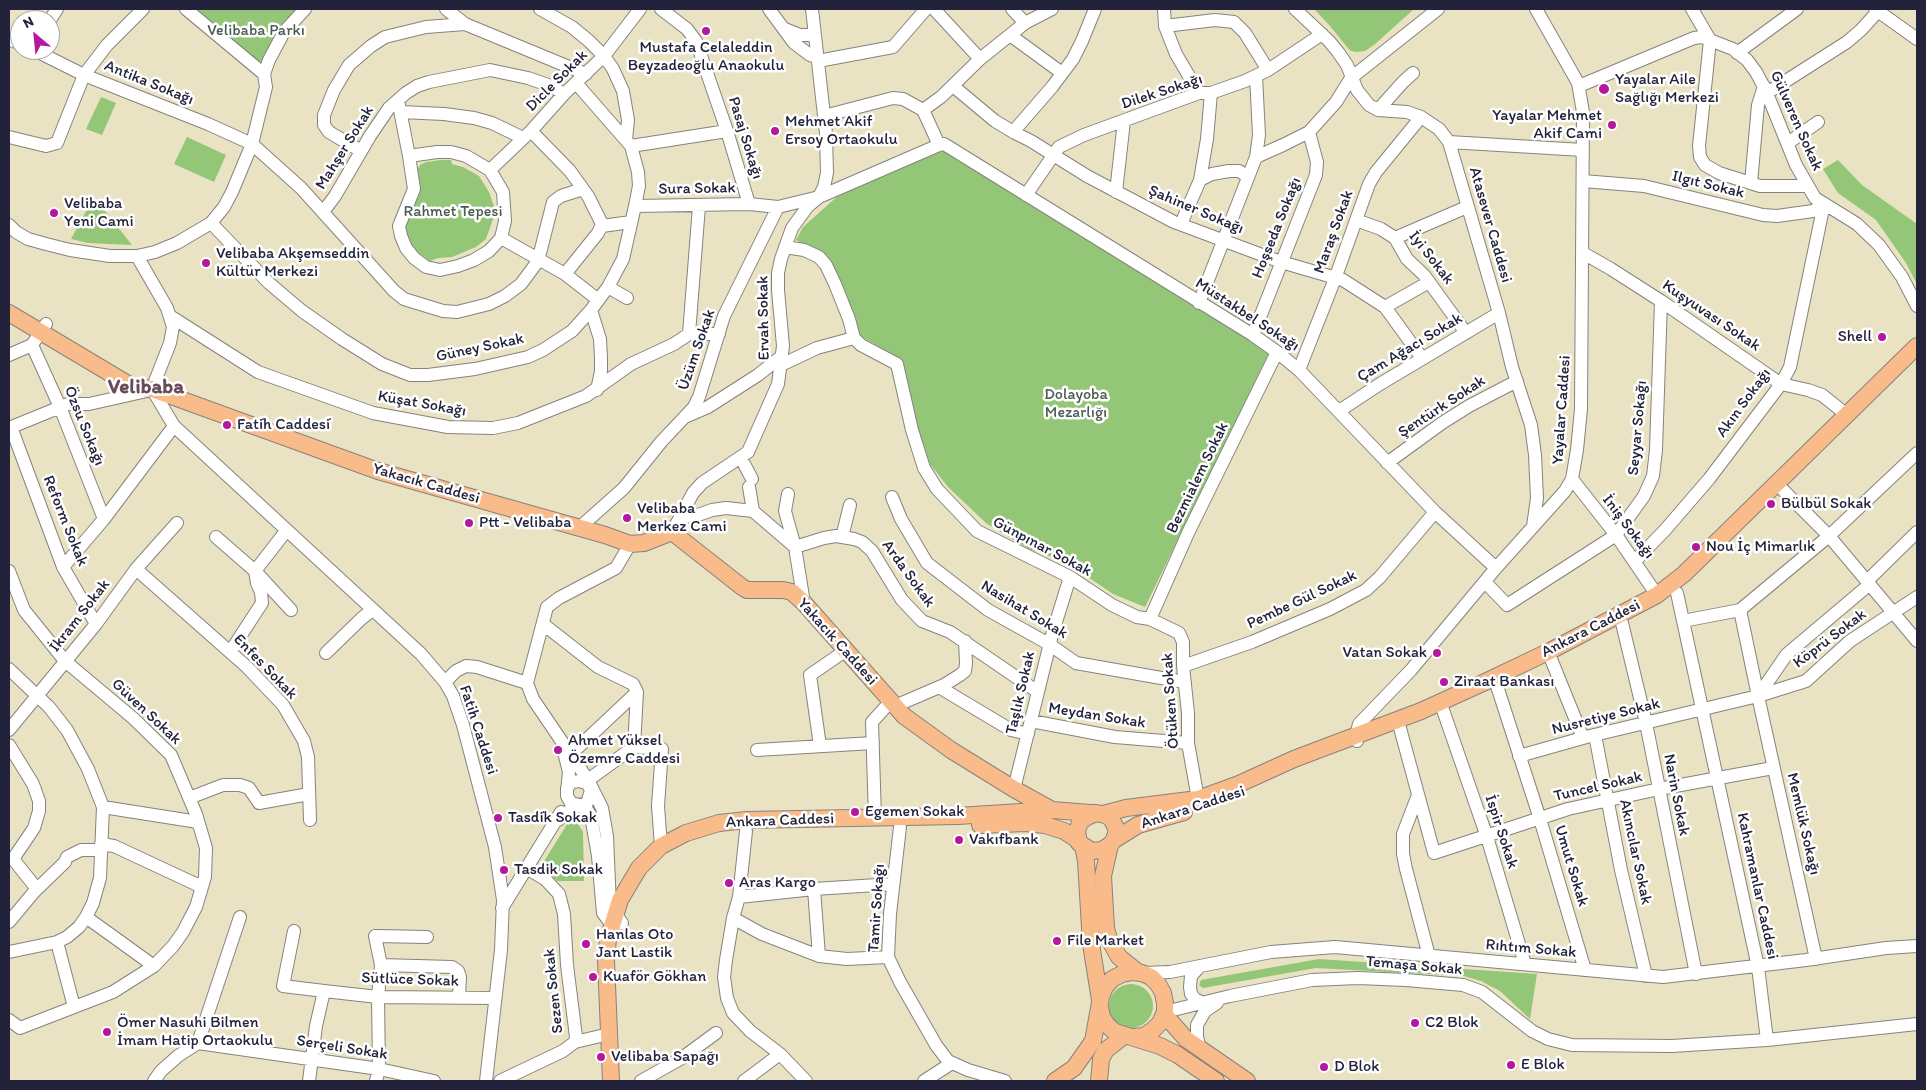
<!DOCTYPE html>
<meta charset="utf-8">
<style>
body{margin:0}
#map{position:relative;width:1926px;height:1090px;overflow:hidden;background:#eae3c3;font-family:Itim,sans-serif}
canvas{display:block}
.frame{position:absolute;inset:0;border:10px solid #22223b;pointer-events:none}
.north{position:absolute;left:10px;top:10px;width:50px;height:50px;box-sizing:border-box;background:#fff;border:1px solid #a7a7b1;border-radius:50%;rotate:332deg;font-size:14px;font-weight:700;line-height:20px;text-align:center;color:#22223b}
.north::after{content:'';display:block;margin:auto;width:18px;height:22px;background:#b5179e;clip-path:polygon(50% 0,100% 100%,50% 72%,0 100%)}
</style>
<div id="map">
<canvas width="1926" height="1090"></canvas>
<div class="frame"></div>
<div class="north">N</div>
</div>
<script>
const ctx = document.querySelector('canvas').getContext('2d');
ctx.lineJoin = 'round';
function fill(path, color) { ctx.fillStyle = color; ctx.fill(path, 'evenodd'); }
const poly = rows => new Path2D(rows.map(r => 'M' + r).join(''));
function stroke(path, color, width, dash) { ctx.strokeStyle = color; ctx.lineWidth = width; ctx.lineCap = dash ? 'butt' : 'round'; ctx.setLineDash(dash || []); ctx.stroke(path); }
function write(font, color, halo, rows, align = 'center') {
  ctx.font = font + ' Itim,sans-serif'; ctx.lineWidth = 5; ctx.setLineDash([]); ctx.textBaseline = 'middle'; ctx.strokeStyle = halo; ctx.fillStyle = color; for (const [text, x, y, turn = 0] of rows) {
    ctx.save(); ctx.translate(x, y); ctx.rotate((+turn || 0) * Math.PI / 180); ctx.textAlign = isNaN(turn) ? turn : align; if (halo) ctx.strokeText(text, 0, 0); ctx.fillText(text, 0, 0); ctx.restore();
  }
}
const green = poly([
 [197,9,300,9,263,63,261,64],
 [1314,9,1414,9,1374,45,1365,51,1357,52,1351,51,1347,47,1330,26],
 [101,97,116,103,102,135,86,129],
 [187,137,226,155,214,182,174,164],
 [943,148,1225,322,1269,353,1145,607,1113,594,1066,562,1029,549,986,523,948,487,930,464,915,421,902,359,860,336,827,258,796,240,803,227,840,194],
 [441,160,451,160,452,164,463,167,479,176,489,192,494,206,493,219,486,239,476,247,452,257,438,258,430,261,415,250,410,244,403,228,415,173,420,165,426,162],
 [1838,160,1862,185,1917,224,1917,284,1906,263,1876,220,1838,193,1823,169],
 [91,202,93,205,105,211,132,245,88,243,71,239],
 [569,821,578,824,583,832,584,881,557,881,544,868,543,863],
 [1319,959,1537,974,1530,1019,1500,991,1481,981,1464,976,1316,968,1203,988,1199,985,1201,980],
 '1109 1006a22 22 0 1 1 44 0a22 22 0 1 1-44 0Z'
]);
const minor = poly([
 [186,9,264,74],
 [446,9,465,24,586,74],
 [540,9,572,27,589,41,604,56,613,69,623,91,628,120,626,140],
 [661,9,687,29,696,41,727,131,749,204],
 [769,9,794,43,810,55,818,58],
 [934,9,980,59],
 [1012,9,1025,23],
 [1164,9,1165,26,1176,54,1199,93],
 [1295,9,1329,41,1338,52,1347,65,1357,90,1369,105,1378,110,1407,112,1421,117,1439,129,1449,142,1499,313,1512,367,1531,425,1535,455,1537,498,1533,526],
 [1692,9,1710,40,1699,146,1700,157,1705,165,1719,173,1760,186,1807,186],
 [1875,9,1917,39],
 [50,20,57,9],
 [1165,26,1215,20,1234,22,1245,33,1268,70],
 [785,29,800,35,815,35],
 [1010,35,1062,73],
 [9,39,20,44],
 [34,50,84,75,208,124,252,144,301,188,394,291,404,299,443,311,457,312,489,304,505,296,521,284,538,261,553,202,561,196,583,189],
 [1737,53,1797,9],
 [818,61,893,47,926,9],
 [953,86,995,121,1015,133,1031,141,1087,176,1174,222,1281,262,1343,280,1385,307,1422,358],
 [1579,86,1694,38,1702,37,1733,49,1747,60,1756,72,1766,91,1796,165,1815,198,1857,224,1879,245,1902,277,1917,306],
 [1767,93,1847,42,1861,30,1880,9],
 [398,100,409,156,414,189,399,226,401,236,406,248,414,258,426,267,440,270,458,266,474,260,489,251,501,238,505,221,503,192,490,170,466,156,451,152,437,152,409,156],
 [923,110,939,145],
 [1378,110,1403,82,1413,73],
 [401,112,444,114,474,118,492,123,523,138],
 [824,116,893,98,903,99,923,110,941,97,980,59,1025,23,1052,9],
 [531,131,570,171,588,196,602,224,598,233,565,274],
 [1013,132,1052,87,1073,59,1082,41,1095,9],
 [9,137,46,146,57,143,84,75,107,45,143,9],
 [1449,142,1583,150],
 [1788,143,1818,122],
 [631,146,727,131],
 [361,151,329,132,324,125,324,115,334,90,349,65,371,46,385,37,426,27,465,24],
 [1256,157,1283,145,1309,132,1336,102,1351,78,1438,9],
 [490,170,531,131,564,94,604,56,640,9],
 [1200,180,1212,174,1229,171,1239,171,1247,176],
 [1583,181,1644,186,1763,215,1777,216,1813,211,1824,204],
 [1751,183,1758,105,1764,86],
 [1116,192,1124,121],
 [1026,195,1059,147,1084,135,1199,93,1211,93,1245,81,1268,70,1322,34],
 [635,206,749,204,778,207,819,197,939,145,944,144,1253,335,1277,352,1299,370,1435,512,1496,568],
 [323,212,335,196,370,136,389,108,406,93,417,86,429,82,490,70,528,78,551,86,564,94],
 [1356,220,1381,229,1395,238,1407,259,1424,275,1466,333],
 [211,223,269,283,302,311,342,339,382,364,410,375,428,375,475,369,528,357,543,350,572,331,591,310,608,287,623,259,635,206,639,186,638,172,631,146,576,83],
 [1181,224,1200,180,1207,139,1211,93],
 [9,225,16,232,28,239,46,244,70,250,110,256,137,256,155,252,177,243,211,223,224,207,232,192,252,144,266,87,264,74,269,60,284,32,305,9],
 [602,226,631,222],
 [501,238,565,274,597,299],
 [1395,238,1467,207],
 [785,247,804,250,819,257,826,265,835,284,849,319,854,338,861,345,897,364,912,430,924,468,937,489,977,531,1070,577,1112,605,1137,617,1150,619,1179,633,1183,642,1183,666,1188,713,1188,743,1198,799],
 [1583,253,1611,269,1661,301,1781,384,1808,390,1822,395,1847,415],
 [137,256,167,308,173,327,170,343,152,389],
 [608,287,627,298],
 [1199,303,1256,157,1259,135,1256,76],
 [1385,307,1429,282],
 [591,310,600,339,601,358,601,371,597,390],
 [170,316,258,372,373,413,448,427,493,428,518,423,586,396,631,364,674,344,689,334,699,206],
 [689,334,719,334],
 [1253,335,1316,175,1317,162,1309,132],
 [32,345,60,407,104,519],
 [9,355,32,345,46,324],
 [781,365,817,348,854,338],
 [1299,370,1336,276,1369,184,1376,172,1421,117],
 [152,389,174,426,421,654,445,682,453,696,463,725,495,847,503,900,501,950,486,1081],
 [1339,411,1380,384,1499,313],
 [687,416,708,407,758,375,782,356],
 [11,427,63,567,96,624],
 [9,428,68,404,89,404,147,391],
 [1917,453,1829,536,1917,641],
 [741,458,752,479],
 [1387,463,1442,423,1469,406,1517,381],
 [1572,479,1616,535,1657,595],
 [749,487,753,511],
 [788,494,785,511,795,547,824,538,836,536,854,539,862,542,872,551,902,600,922,621,950,632,1038,692],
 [892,497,901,519,927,563,988,610,1049,644,1076,663,1184,682],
 [682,517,695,516,712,510,726,508,753,511,795,547,804,603],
 [579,528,624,488,661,442,694,407,699,397,724,316,778,207],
 [672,532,693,493,702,483,748,452,778,384,783,346,778,290,778,273,781,259,792,228,808,206,819,197,824,187,827,173,826,133,812,9],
 [216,537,255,571,291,610],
 [842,537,850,505],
 [1635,561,1665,530,1709,479,1781,384,1790,367,1824,204],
 [63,567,104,519,174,426],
 [136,569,247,667,283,705,304,741,308,757,310,820],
 [9,571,24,610,65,661,133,718,171,755,196,814,206,848,205,877,196,907,183,932,173,946,154,966,113,992,20,1028,9,1020],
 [1867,581,1917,532],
 [1485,582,1507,605,1616,535,1644,496,1653,476,1656,450,1661,301],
 [1677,593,1758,967,1767,1040],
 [1150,619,1188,533,1277,352],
 [1683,621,1740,610],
 [1622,623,1646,723,1696,974],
 [543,624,598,667,633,684,637,692,570,755],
 [230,652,262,603,261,592,257,583,255,571,286,531],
 [326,653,361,619,372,610],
 [1551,659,1583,738],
 [1183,666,1252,642,1330,609,1366,590,1380,577,1435,512],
 [9,669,49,707,67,730,88,769,103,807,100,878,93,903,86,917,79,927,67,937,57,942,9,952],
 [445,682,456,671,466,666,477,667,527,683],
 [1497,686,1540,819,1585,970],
 [939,687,1011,730,1028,734],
 [1758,696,1816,959],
 [1758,696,1806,681,1850,641,1917,597],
 [1758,696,1787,654,1870,584],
 [895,706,944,685,960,675,965,671,966,663,965,641],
 [1443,710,1487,837,1525,964],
 [1031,721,1115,737,1188,743],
 [1400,728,1434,853,1568,809,1659,789,1773,768],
 [9,730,96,624,136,569,177,523],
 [1595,735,1621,870,1646,976],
 [1357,741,1356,735,1359,724,1411,670,1496,568,1565,491,1572,479,1577,450,1581,409,1583,112,1578,83,1536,9],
 [9,745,33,784,39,801,39,811,34,828,13,859,37,889],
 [820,746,810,675,845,651],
 [634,747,637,692],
 [757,750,873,743],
 [564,752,569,772,567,791],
 [1519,756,1590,736,1758,696,1740,610,1829,536,1783,490],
 [588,780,634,747,662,749,658,806,661,846],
 [1014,789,1052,635,1070,577],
 [1418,795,1403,834,1403,854,1406,869,1429,956],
 [189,798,223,785,240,785,249,788,259,803,309,794],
 [103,807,198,822],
 [875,818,872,722,891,701],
 [558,820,569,811,579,805,587,803,591,791,588,784,580,781,572,782,567,788,567,796,571,803,579,805,587,810,591,816,598,856,603,913,612,925,622,923,610,906,607,836,602,808,588,780,533,699,527,683,547,607,559,598,616,568,630,544],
 [900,827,890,914,888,957,900,982,936,1045,948,1061,968,1070,1005,1081],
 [746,831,739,897,733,918,726,960,724,977,727,998,733,1013,750,1031,780,1054,806,1081],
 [101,844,114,846,202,887],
 [814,889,819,956],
 [739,897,814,889,893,884],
 [502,908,561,812],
 [86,917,154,966],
 [240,917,198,1043,379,1069,434,1081],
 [733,918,762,934,819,956,847,959,888,957],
 [9,922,34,892,65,862,67,857,81,850,101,850],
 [294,931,283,986,324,991,316,1026,309,1081],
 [57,942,74,1007],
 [381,965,452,967,458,971,460,977,459,997],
 [1200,966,1191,976,1190,987,1191,994,1195,999,1203,1003],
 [1143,973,1170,972,1271,952,1335,947,1663,977,1806,960,1886,948,1917,946],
 [324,991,378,997,495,998],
 [1165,1012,1230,996,1312,980,1358,978,1406,980,1463,985,1482,992,1532,1031,1548,1039,1572,1045,1672,1046,1767,1040,1917,1024],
 [575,1042,609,1034],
 [1200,1049,1197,1037,1197,1025,1205,1011,1217,1003],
 [154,1081,161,1071,178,1056,198,1043],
 [376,1081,379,1069,378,997,381,965,375,936,427,937],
 [500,1081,563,1051,575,1042,576,1037,567,965,564,914,559,894,545,879,528,869],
 [641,1081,682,1058,716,1033],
 [744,1081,780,1054],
 [924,1081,952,1063]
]);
const major = poly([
 [9,313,133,387,152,389,378,471,605,535,630,544,644,543,672,532,742,587,747,590,783,590,792,592,804,603,904,716,951,750,1014,789,1052,810],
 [1096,813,1087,817,1080,822,1077,831,1079,843,1092,851,1102,850,1110,845],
 [1103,814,1126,808,1198,799,1239,784,1294,759,1421,711,1485,682,1550,651,1657,595,1684,574,1917,346],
 [980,825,1025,823,1045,825,1064,831,1078,840],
 [1114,840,1138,825,1184,812],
 [1083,846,1086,861,1091,944,1100,1000],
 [1100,1007,1102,1017,1107,1025,1115,1032,1160,1046,1178,1055,1216,1081],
 [1164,1014,1186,1039,1247,1081],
 [611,1081,606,960,608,939,620,900,639,868,661,846,686,833,719,823,747,820,958,816,1052,810,1103,814,1111,818,1117,830,1114,840,1110,845,1103,876,1106,928,1109,939,1119,957,1139,973],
 [1055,1081,1074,1068,1093,1041,1101,997,1105,987,1112,979,1122,974,1133,972,1142,973,1151,977,1158,984,1163,993,1165,1003,1165,1012,1160,1023,1153,1030,1144,1036,1133,1037],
 [1099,1081,1101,1059,1106,1050,1124,1036]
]);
const markers = [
 [706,31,5,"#b5179e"],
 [1604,89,6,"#b5179e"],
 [1612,125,5,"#b5179e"],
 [775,131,5,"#b5179e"],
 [54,213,5,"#b5179e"],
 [206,263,5,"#b5179e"],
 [1882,337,5,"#b5179e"],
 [227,425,5,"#b5179e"],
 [1771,504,5,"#b5179e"],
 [627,518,5,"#b5179e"],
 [469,523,5,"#b5179e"],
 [1696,547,5,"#b5179e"],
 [1437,653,5,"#b5179e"],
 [1444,682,5,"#b5179e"],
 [558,750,5,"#b5179e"],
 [855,812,5,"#b5179e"],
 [498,818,5,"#b5179e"],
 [959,840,5,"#b5179e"],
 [504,870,5,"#b5179e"],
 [729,883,5,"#b5179e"],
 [1057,941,5,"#b5179e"],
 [586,944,5,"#b5179e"],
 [593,977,5,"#b5179e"],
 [1415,1023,5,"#b5179e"],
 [107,1032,5,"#b5179e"],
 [601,1057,5,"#b5179e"],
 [1511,1065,5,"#b5179e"],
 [1324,1067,5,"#b5179e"]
];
const parkNames = [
 ["Velibaba Parkı",256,31],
 ["Rahmet Tepesi",453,212],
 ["Dolayoba",1076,395],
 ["Mezarlığı",1076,413]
];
const poiNames = [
 ["Mustafa Celaleddin",706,48,"center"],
 ["Beyzadeoğlu Anaokulu",706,66,"center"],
 ["Yayalar Aile",1615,80],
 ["Sağlığı Merkezi",1615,98],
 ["Yayalar Mehmet",1602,116,"right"],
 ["Akif Cami",1602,134,"right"],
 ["Mehmet Akif",785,122],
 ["Ersoy Ortaokulu",785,140],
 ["Velibaba",64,204],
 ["Yeni Cami",64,222],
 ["Velibaba Akşemseddin",216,254],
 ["Kültür Merkezi",216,272],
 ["Shell",1872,337,"right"],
 ["Fati̇h Caddesi̇",237,425],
 ["Bülbül Sokak",1781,504],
 ["Velibaba",637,509],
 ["Merkez Cami",637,527],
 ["Ptt - Velibaba",479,523],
 ["Nou İç Mimarlık",1706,547],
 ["Vatan Sokak",1427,653,"right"],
 ["Ziraat Bankası",1454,682],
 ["Ahmet Yüksel",568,741],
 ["Özemre Caddesi",568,759],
 ["Egemen Sokak",865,812],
 ["Tasdi̇k Sokak",508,818],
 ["Vakıfbank",969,840],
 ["Tasdik Sokak",514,870],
 ["Aras Kargo",739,883],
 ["Hanlas Oto",596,935],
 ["Jant Lastik",596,953],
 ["File Market",1067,941],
 ["Kuaför Gökhan",603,977],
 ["Ömer Nasuhi Bilmen",117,1023],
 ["İmam Hatip Ortaokulu",117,1041],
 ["C2 Blok",1425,1023],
 ["Velibaba Sapağı",611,1057],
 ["E Blok",1521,1065],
 ["D Blok",1334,1067]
];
const streetNames = [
 ["Dicle Sokak",557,81,-45],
 ["Antika Sokağı",149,83,22],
 ["Dilek Sokağı",1162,92,-18],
 ["Gülveren Sokak",1796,121,66],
 ["Pasaj Sokağı",745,138,73],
 ["Mahşer Sokak",345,148,-58],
 ["Ilgıt Sokak",1708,185,14],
 ["Sura Sokak",697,189,-1],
 ["Şahiner Sokağı",1196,210,23],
 ["Atasever Caddesi",1490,225,74],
 ["Hoşseda Sokağı",1277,228,-68],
 ["Maraş Sokak",1334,232,-70],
 ["İyi Sokak",1431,258,52],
 ["Müstakbel Sokağı",1247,315,33],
 ["Kuşyuvası Sokak",1711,316,34],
 ["Ervah Sokak",764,318,-91],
 ["Güney Sokak",480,348,-12],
 ["Çam Ağacı Sokak",1410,348,-31],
 ["Üzüm Sokak",697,350,-71],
 ["Akın Sokağı",1744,403,-54],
 ["Küşat Sokağı",422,404,10],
 ["Şentürk Sokak",1442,407,-33],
 ["Yayalar Caddesi",1562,410,-86],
 ["Özsu Sokağı",84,426,68],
 ["Seyyar Sokağı",1638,428,-85],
 ["Bezmialem Sokak",1198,478,-64],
 ["Yakacık Caddesi",426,484,16],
 ["Reform Sokak",65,521,68],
 ["İniş Sokağı",1628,527,53],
 ["Günpınar Sokak",1042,547,28],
 ["Arda Sokak",908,574,54],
 ["Pembe Gül Sokak",1302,600,-25],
 ["Nasihat Sokak",1024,610,31],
 ["İkram Sokak",80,616,-52],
 ["Ankara Caddesi",1591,629,-27],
 ["Köprü Sokak",1830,639,-37],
 ["Yakacık Caddesi",837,642,48],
 ["Enfes Sokak",265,667,46],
 ["Taşlık Sokak",1021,693,-77],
 ["Ötüken Sokak",1171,701,-94],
 ["Güven Sokak",146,712,43],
 ["Meydan Sokak",1097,716,9],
 ["Nusretiye Sokak",1606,717,-14],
 ["Fatih Caddesi",478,730,72],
 ["Tuncel Sokak",1598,787,-13],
 ["Narin Sokak",1676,795,79],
 ["Ankara Caddesi",1193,808,-18],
 ["Ankara Caddesi",780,821,-2],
 ["Memlük Sokağı",1803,824,77],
 ["İspir Sokak",1501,832,72],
 ["Akıncılar Sokak",1635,852,78],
 ["Umut Sokak",1571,866,73],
 ["Kahramanlar Caddesi",1757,886,78],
 ["Tamir Sokağı",877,908,-86],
 ["Rıhtım Sokak",1531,949,5],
 ["Temaşa Sokak",1414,966,5],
 ["Sütlüce Sokak",410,980,2],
 ["Sezen Sokak",554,991,-96],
 ["Serçeli Sokak",342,1048,9]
];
const districtNames = [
 ["Velibaba",146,388]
];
fill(green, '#94c677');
stroke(minor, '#86827f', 14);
stroke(major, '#86827f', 18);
stroke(minor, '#fff', 12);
stroke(major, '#fabb8b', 16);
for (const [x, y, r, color] of markers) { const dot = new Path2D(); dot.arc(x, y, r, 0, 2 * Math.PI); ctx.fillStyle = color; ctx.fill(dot); stroke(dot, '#fff', 2); }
write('16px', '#4a5b50', '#fff', parkNames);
write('16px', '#22223b', '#fff', poiNames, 'left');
write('16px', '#22223b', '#fff', streetNames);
write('bold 21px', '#6a4b5a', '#fff', districtNames);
</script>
